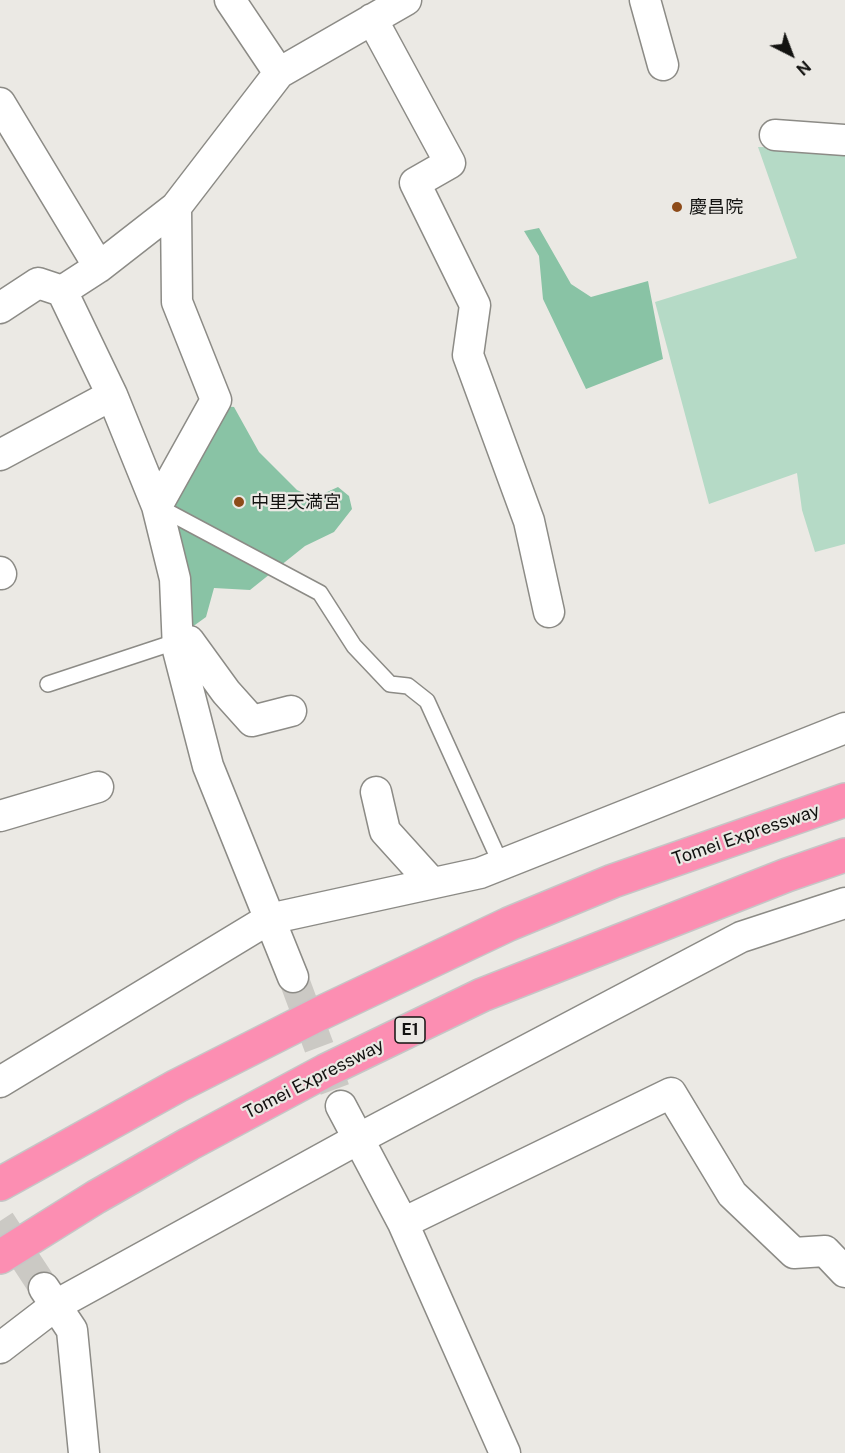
<!DOCTYPE html>
<meta charset="utf-8">
<style>
body{margin:0}
#map{position:relative;width:845px;height:1453px;overflow:hidden;background:#ebe9e4;font-family:"Public Sans",sans-serif}
canvas{display:block}
.north{position:absolute;left:761px;top:24px;width:60px;height:60px;-webkit-text-stroke:4px #ebe9e4;paint-order:stroke;rotate:138deg;font-size:16px;font-weight:700;line-height:24px;text-align:center;color:#131311}
.north::after{content:'';display:block;margin:auto;width:21px;height:27px;background:#131311;clip-path:polygon(50% 0,100% 100%,50% 72%,0 100%)}
</style>
<div id="map">
<canvas width="845" height="1453"></canvas>
<div class="north">N</div>
</div>
<script>
const ctx = document.querySelector('canvas').getContext('2d');
ctx.lineJoin = 'round';
function fill(path, color) { ctx.fillStyle = color; ctx.fill(path, 'evenodd'); }
const poly = rows => new Path2D(rows.map(r => 'M' + r).join(''));
function stroke(path, color, width, dash) { ctx.strokeStyle = color; ctx.lineWidth = width; ctx.lineCap = dash ? 'butt' : 'round'; ctx.setLineDash(dash || []); ctx.stroke(path); }
function write(font, color, halo, rows, align = 'center') {
  ctx.font = font + ' "Public Sans","Noto Sans JP",sans-serif'; ctx.lineWidth = 4.5; ctx.setLineDash([]); ctx.textBaseline = 'middle'; ctx.strokeStyle = halo; ctx.fillStyle = color; for (const [text, x, y, turn = 0] of rows) {
    ctx.save(); ctx.translate(x, y); ctx.rotate((+turn || 0) * Math.PI / 180); ctx.textAlign = isNaN(turn) ? turn : align; if (halo) ctx.strokeText(text, 0, 0); ctx.fillText(text, 0, 0); ctx.restore();
  }
}
const green = poly([
 [758,147,845,148,845,544,815,552,802,510,797,473,709,504,655,302,797,258]
]);
const forest = poly([
 [539,228,571,284,591,297,648,281,663,359,586,389,543,299,539,256,524,231],
 [213,405,234,407,259,452,297,490,314,498,338,487,349,496,352,509,334,532,305,546,250,590,214,588,206,617,188,630,163,507]
]);
const streetTunnel = poly([
 [293,977,341,1106],
 [0,1221,44,1288]
]);
const lane = poly([
 [157,506,320,593,354,646,390,684,408,686,427,701,501,864],
 [48,684,178,641]
]);
const street = poly([
 [230,0,279,73],
 [645,0,663,65],
 [372,19,450,163,415,183,475,305,468,355,529,521,549,612],
 [0,103,99,267],
 [775,135,845,140],
 [62,291,99,267,176,207,279,73,406,0],
 [0,308,38,283,62,291,112,395,157,506,175,579,178,650,208,766,293,977],
 [0,455,112,395],
 [157,506,216,400,177,302,176,207],
 [0,572,1,574],
 [178,641,189,641,226,692,252,721,291,711],
 [376,792,385,831,432,883],
 [0,816,98,787],
 [0,1082,269,919,480,873,845,728],
 [341,1106,403,1223,505,1453],
 [403,1223,671,1093,732,1194,794,1253,825,1251,845,1272],
 [44,1288,72,1330,84,1453],
 [0,1348,56,1305,358,1139,741,937,845,903]
]);
const highway = poly([
 [0,1184,177,1086,319,1014,509,924,613,881,845,800],
 [0,1257,96,1197,189,1144,325,1071,482,995,787,875,845,855]
]);
const markers = [
 [677,207,6,"#8d4b19"],
 [239,502,6,"#8d4b19"]
];
const shields = [
 [410,1030,30]
];
const shieldNames = [
 ["E1",410,1030]
];
const poiNames = [
 ["慶昌院",689,207],
 ["中里天満宮",251,502]
];
const streetNames = [
 ["Tomei Expressway",746,835,-19],
 ["Tomei Expressway",314,1079,-27]
];
fill(green, '#b5dac6');
fill(forest, '#89c3a5');
stroke(streetTunnel, '#cbc9c4', 30, [30, 15]);
stroke(lane, '#8c8b86', 18);
stroke(street, '#8c8b86', 33);
stroke(highway, '#c6c6c6', 36);
stroke(lane, '#fff', 15);
stroke(street, '#fff', 30);
stroke(highway, '#fc8eb2', 33);
for (const [x, y, r, color] of markers) { const dot = new Path2D(); dot.arc(x, y, r, 0, 2 * Math.PI); ctx.fillStyle = color; ctx.fill(dot); stroke(dot, '#ebe9e4', 2); }
for (const [x, y, w] of shields) { const box = new Path2D(); box.roundRect(x - w / 2, y - 13, w, 26, 4.5); ctx.fillStyle = '#ebe9e4'; ctx.fill(box); stroke(box, '#131311', 1.5); }
write('bold 16px', '#131311', null, shieldNames);
write('18px', '#131311', '#ebe9e4', poiNames, 'left');
write('18px', '#131311', '#ebe9e4', streetNames);
</script>
